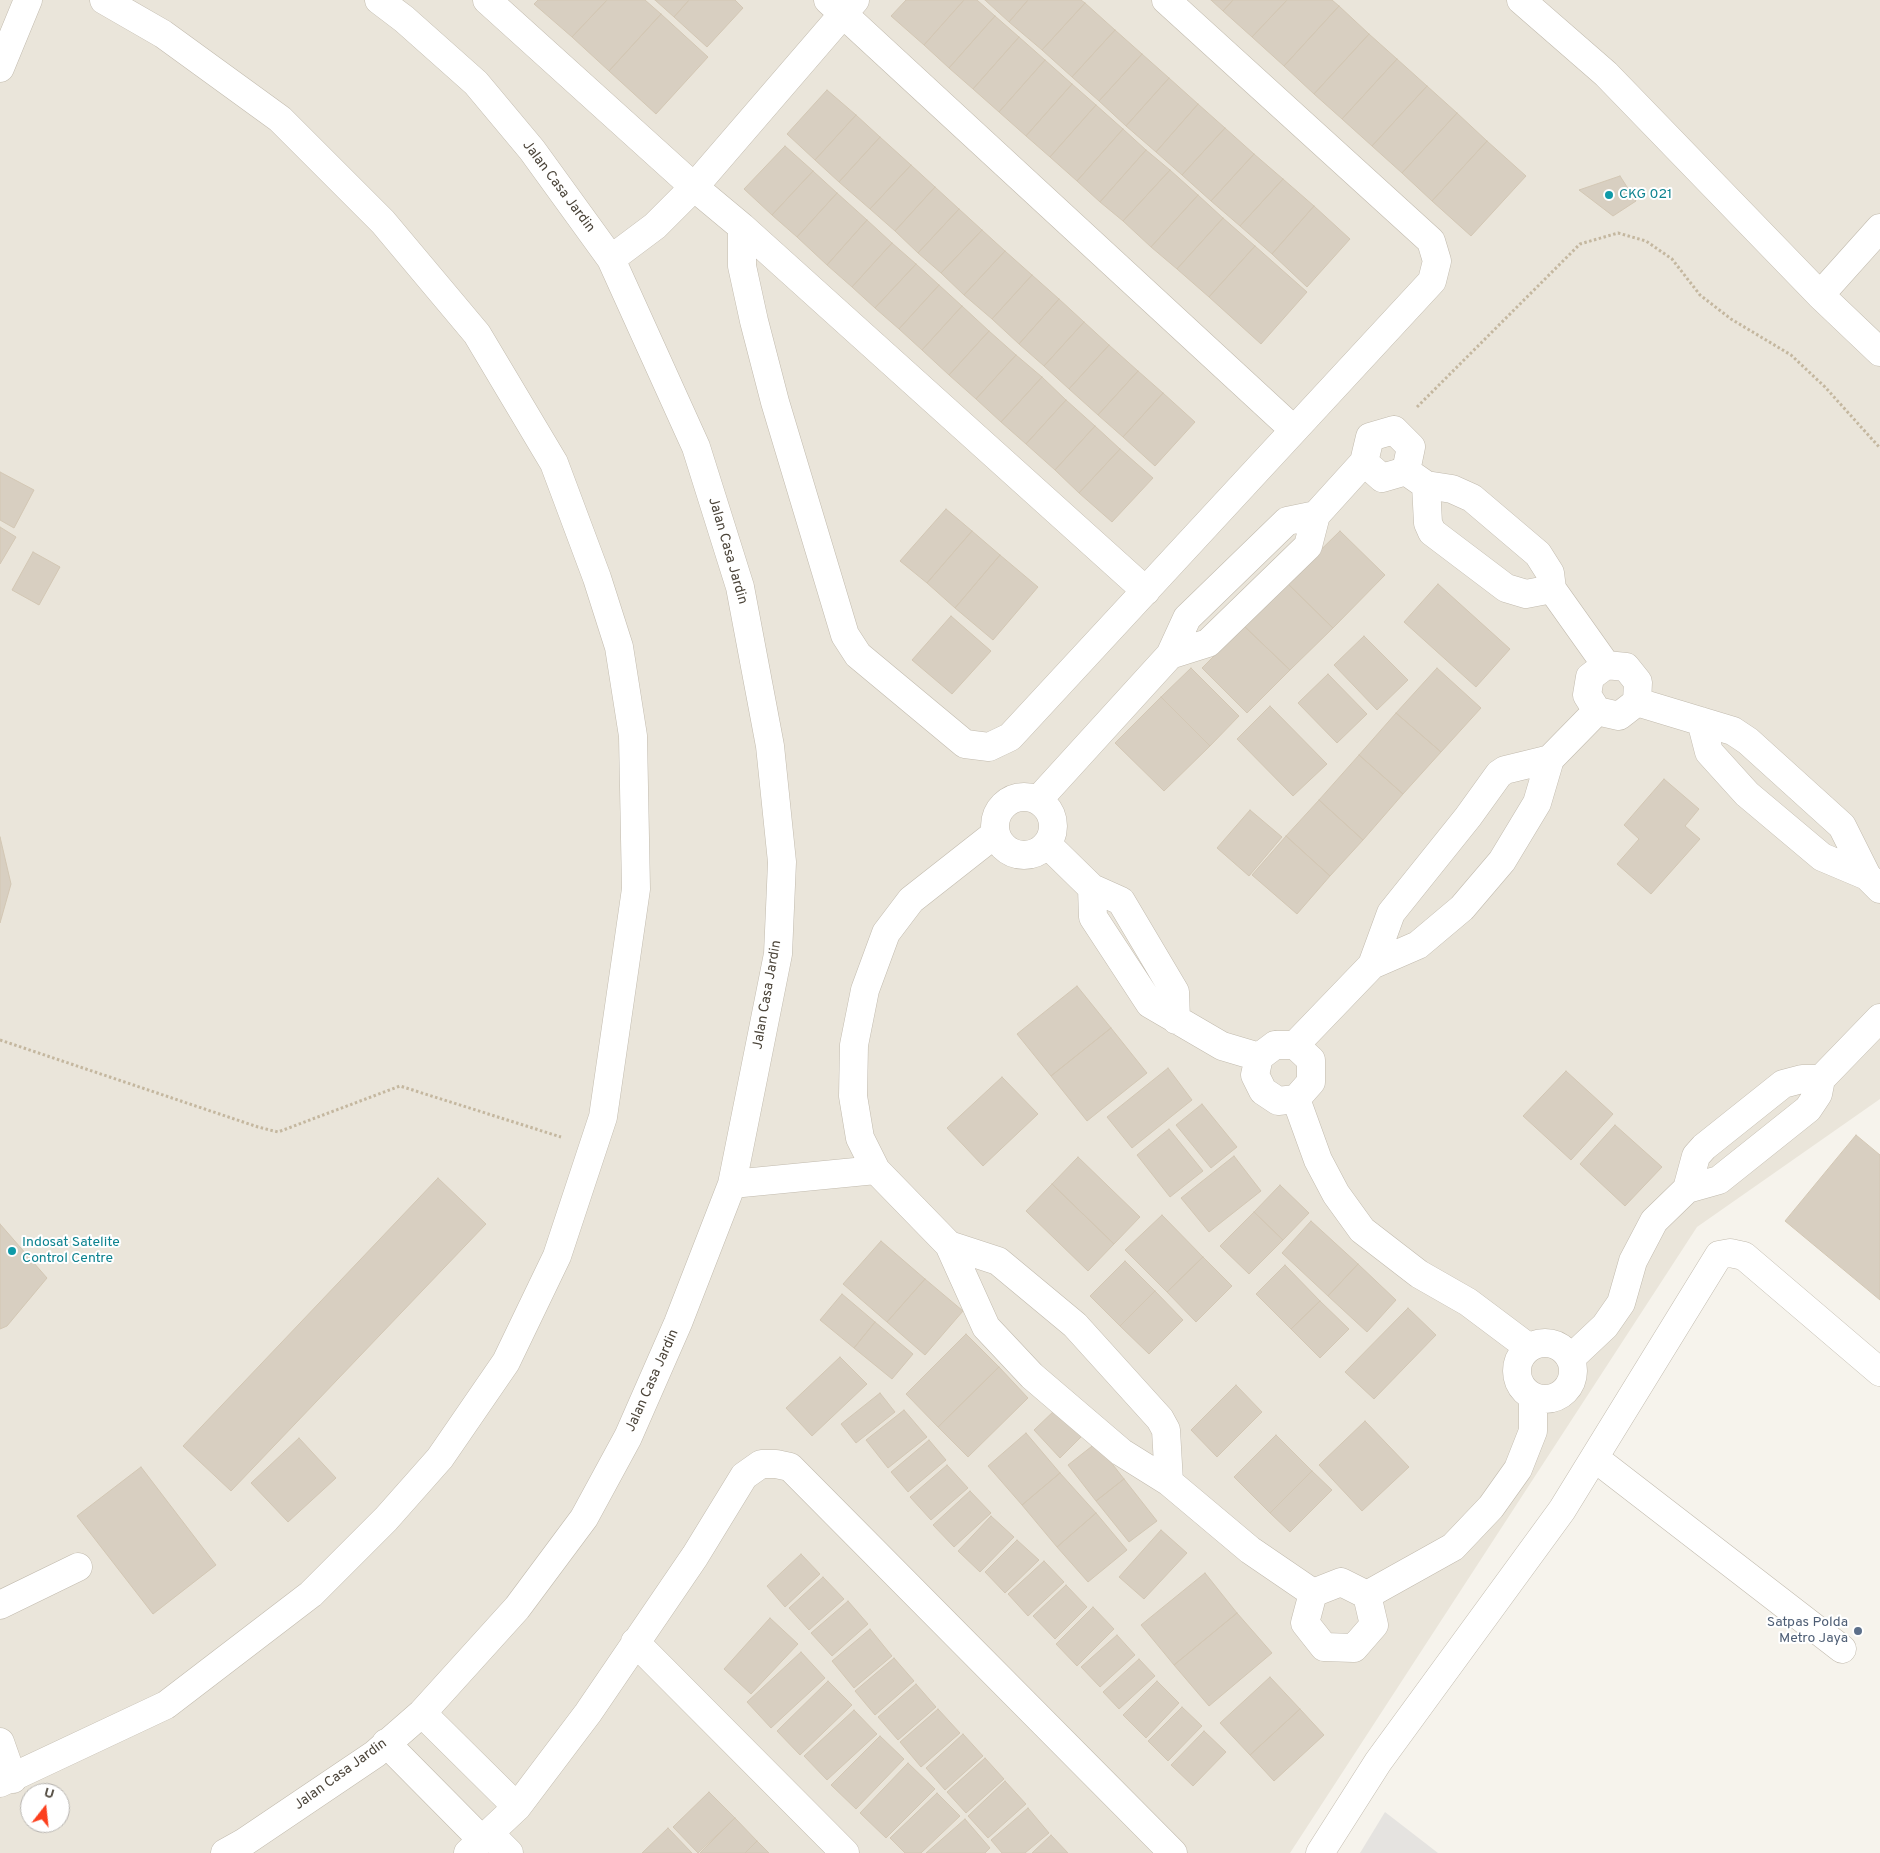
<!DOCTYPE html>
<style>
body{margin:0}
#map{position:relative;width:1880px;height:1853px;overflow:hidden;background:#f6f3ec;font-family:Overpass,sans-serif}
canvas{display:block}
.north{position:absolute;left:20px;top:1783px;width:50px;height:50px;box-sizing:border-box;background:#fff;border:1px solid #b7b4b0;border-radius:50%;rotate:16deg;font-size:14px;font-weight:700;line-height:20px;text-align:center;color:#4b4439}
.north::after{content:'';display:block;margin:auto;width:18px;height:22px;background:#fc3f1d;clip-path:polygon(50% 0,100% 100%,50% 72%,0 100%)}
</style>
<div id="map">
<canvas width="1880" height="1853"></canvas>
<div class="north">U</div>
</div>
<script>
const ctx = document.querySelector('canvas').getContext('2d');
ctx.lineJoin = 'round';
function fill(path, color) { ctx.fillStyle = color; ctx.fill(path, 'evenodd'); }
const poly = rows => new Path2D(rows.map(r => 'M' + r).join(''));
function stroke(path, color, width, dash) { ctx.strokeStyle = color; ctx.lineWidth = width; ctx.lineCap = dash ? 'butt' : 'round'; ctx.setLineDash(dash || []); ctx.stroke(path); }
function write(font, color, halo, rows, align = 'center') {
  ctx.font = font + ' Overpass,sans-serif'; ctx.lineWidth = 4; ctx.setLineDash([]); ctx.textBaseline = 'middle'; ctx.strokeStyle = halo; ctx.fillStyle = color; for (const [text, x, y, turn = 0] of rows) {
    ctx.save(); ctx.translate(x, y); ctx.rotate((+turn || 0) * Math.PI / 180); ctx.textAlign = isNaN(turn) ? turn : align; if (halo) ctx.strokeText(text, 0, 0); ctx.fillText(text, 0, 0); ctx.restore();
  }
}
const residential = poly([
 [0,0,1880,0,1880,1099,1697,1227,1290,1853,0,1853],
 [30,1793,60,1793,60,1823,30,1823]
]);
const parking = poly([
 [1385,1812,1438,1853,1360,1853]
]);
const building = poly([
 [538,0,607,0,572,37,534,4,538,0],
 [607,0,645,0,661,14,609,71,572,37,607,0],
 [655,0,689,0,674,17,655,0],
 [689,0,735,0,743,8,707,47,674,17,689,0],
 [906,0,964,0,924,45,891,16,906,0],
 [964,0,977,0,995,16,949,68,924,45,964,0],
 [985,0,1028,0,1009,22,985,0],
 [1028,0,1081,0,1085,3,1042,50,1009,22,1028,0],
 [1211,0,1233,0,1223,11,1211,0],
 [1233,0,1287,0,1252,37,1223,11,1233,0],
 [1287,0,1332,0,1339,6,1284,66,1252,37,1287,0],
 [1085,3,1115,30,1072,77,1042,50,1085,3],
 [1339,6,1369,34,1314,94,1284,66,1339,6],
 [661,14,708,57,656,114,609,71,661,14],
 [995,16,1019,37,973,89,949,68,995,16],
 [1115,30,1142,54,1099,101,1072,77,1115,30],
 [1369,34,1397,59,1342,119,1314,94,1369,34],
 [1019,37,1045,60,999,112,973,89,1019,37],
 [1142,54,1169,78,1126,126,1099,101,1142,54],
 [1397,59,1427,86,1372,146,1342,119,1397,59],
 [1045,60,1072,84,1026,136,999,112,1045,60],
 [1169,78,1198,104,1156,152,1126,126,1169,78],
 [1072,84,1096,105,1050,157,1026,136,1072,84],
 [1427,86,1457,113,1402,173,1372,146,1427,86],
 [827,90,856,115,815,160,787,134,827,90],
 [1198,104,1225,128,1182,175,1156,152,1198,104],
 [1096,105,1123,129,1077,181,1050,157,1096,105],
 [1457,113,1487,141,1432,201,1402,173,1457,113],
 [856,115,880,137,839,182,815,160,856,115],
 [1225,128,1254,154,1211,201,1182,175,1225,128],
 [1123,129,1146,150,1100,202,1077,181,1123,129],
 [880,137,911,165,870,209,839,182,880,137],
 [1487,141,1526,176,1471,236,1432,201,1487,141],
 [785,146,813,171,772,215,744,189,785,146],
 [1146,150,1170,170,1123,221,1100,202,1146,150],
 [1254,154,1283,179,1240,226,1211,201,1254,154],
 [911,165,935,187,895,231,870,209,911,165],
 [1170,170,1198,195,1151,247,1123,221,1170,170],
 [813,171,837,193,797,237,772,215,813,171],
 [1620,176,1636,201,1613,216,1579,190,1620,176],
 [1283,179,1314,206,1272,254,1240,226,1283,179],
 [935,187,959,209,918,253,895,231,935,187],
 [837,193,867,220,827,265,797,237,837,193],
 [1198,195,1223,218,1177,269,1151,247,1198,195],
 [1314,206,1350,239,1307,287,1272,254,1314,206],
 [959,209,982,230,941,273,918,253,959,209],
 [1223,218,1255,246,1209,297,1177,269,1223,218],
 [867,220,892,243,852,287,827,265,867,220],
 [982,230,1005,251,964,295,941,273,982,230],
 [892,243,916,264,875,308,852,287,892,243],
 [1255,246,1307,292,1261,344,1209,297,1255,246],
 [1005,251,1032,275,992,319,964,295,1005,251],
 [916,264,939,285,899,329,875,308,916,264],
 [1032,275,1059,299,1019,344,992,319,1032,275],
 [939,285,962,306,922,350,899,329,939,285],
 [1059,299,1084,322,1044,366,1019,344,1059,299],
 [962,306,989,331,949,375,922,350,962,306],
 [1084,322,1109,345,1069,389,1044,366,1084,322],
 [989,331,1016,355,976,399,949,375,989,331],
 [1109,345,1138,371,1098,415,1069,389,1109,345],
 [1016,355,1042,377,1001,422,976,399,1016,355],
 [1138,371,1163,393,1123,437,1098,415,1138,371],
 [1042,377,1066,400,1026,444,1001,422,1042,377],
 [1163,393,1195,422,1155,466,1123,437,1163,393],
 [1066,400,1095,426,1055,470,1026,444,1066,400],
 [1095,426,1120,449,1079,493,1055,470,1095,426],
 [1120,449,1153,478,1112,522,1079,493,1120,449],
 [0,472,34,490,14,528,0,520,0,472],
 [946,509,972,531,927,583,900,561,946,509],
 [0,527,16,537,0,564,0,527],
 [972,531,1000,555,955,608,927,583,972,531],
 [1340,531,1385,575,1333,628,1287,583,1340,531],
 [33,552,60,567,39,605,12,590,33,552],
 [1000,555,1038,587,993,640,955,608,1000,555],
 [1287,583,1333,628,1290,670,1244,626,1287,583],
 [1438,584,1510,649,1476,687,1404,622,1438,584],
 [951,616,991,651,952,694,912,660,951,616],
 [1244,626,1290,670,1247,713,1202,668,1244,626],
 [1364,636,1408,680,1377,710,1334,665,1364,636],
 [1191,668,1239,716,1210,746,1161,697,1191,668],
 [1437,668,1481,708,1441,752,1396,713,1437,668],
 [1328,674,1367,714,1337,743,1298,703,1328,674],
 [1161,697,1210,746,1164,791,1115,743,1161,697],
 [1270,706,1327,764,1293,796,1237,739,1270,706],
 [1396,713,1441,752,1403,794,1359,755,1396,713],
 [1359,755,1403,794,1363,840,1319,800,1359,755],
 [1664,779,1699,809,1685,826,1700,839,1651,894,1617,864,1639,839,1624,825,1664,779],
 [1319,800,1363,840,1330,876,1286,836,1319,800],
 [1250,810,1282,837,1249,876,1217,848,1250,810],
 [1286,836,1330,876,1297,914,1252,875,1286,836],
 [0,837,11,884,0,923,0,837],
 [1077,986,1111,1028,1051,1076,1017,1034,1077,986],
 [1111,1028,1147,1073,1087,1121,1051,1076,1111,1028],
 [1168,1068,1192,1100,1132,1148,1107,1117,1168,1068],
 [1566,1071,1613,1114,1571,1160,1523,1116,1566,1071],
 [1002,1077,1038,1114,983,1166,947,1128,1002,1077],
 [1202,1104,1237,1147,1211,1168,1176,1125,1202,1104],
 [1615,1125,1662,1167,1625,1206,1580,1164,1615,1125],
 [1169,1129,1203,1171,1170,1197,1137,1155,1169,1129],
 [1856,1135,1880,1155,1880,1300,1785,1221,1856,1135],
 [1234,1156,1261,1191,1209,1232,1181,1198,1234,1156],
 [1078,1157,1140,1217,1114,1244,1052,1184,1078,1157],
 [438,1178,486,1224,231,1491,183,1446,438,1178],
 [1052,1184,1114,1244,1088,1271,1026,1211,1052,1184],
 [1280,1185,1309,1213,1283,1240,1254,1212,1280,1185],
 [1254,1212,1283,1240,1249,1274,1220,1246,1254,1212],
 [1162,1215,1203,1257,1167,1292,1125,1250,1162,1215],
 [1311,1221,1358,1264,1328,1296,1282,1253,1311,1221],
 [0,1224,47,1278,7,1326,0,1329,0,1224],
 [881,1241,925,1279,887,1322,843,1284,881,1241],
 [1203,1257,1232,1286,1196,1322,1167,1292,1203,1257],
 [1125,1261,1155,1291,1120,1326,1090,1296,1125,1261],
 [1358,1264,1396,1300,1367,1332,1328,1296,1358,1264],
 [1285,1265,1320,1301,1291,1329,1256,1294,1285,1265],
 [925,1279,963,1311,925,1355,887,1322,925,1279],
 [1155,1291,1183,1320,1149,1354,1120,1326,1155,1291],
 [842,1294,875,1322,854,1348,820,1320,842,1294],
 [1320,1301,1349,1329,1320,1358,1291,1329,1320,1301],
 [1408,1308,1436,1335,1374,1399,1345,1372,1408,1308],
 [875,1322,913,1354,892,1379,854,1348,875,1322],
 [966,1334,999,1367,938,1427,906,1394,966,1334],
 [840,1357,867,1384,812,1436,786,1408,840,1357],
 [999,1367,1028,1398,968,1457,938,1427,999,1367],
 [1236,1385,1262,1412,1217,1457,1191,1430,1236,1385],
 [880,1393,895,1412,856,1443,841,1424,880,1393],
 [1056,1409,1082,1436,1060,1458,1034,1430,1056,1409],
 [904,1410,927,1437,888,1468,866,1440,904,1410],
 [1365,1421,1409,1467,1362,1511,1319,1465,1365,1421],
 [1026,1433,1060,1473,1022,1505,988,1466,1026,1433],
 [1276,1435,1312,1471,1270,1513,1234,1477,1276,1435],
 [299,1438,336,1478,288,1522,251,1483,299,1438],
 [929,1440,946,1460,908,1492,891,1472,929,1440],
 [1096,1443,1124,1479,1096,1501,1068,1465,1096,1443],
 [947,1465,968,1488,931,1520,910,1497,947,1465],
 [141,1467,216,1565,153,1614,77,1516,141,1467],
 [1312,1471,1332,1490,1290,1532,1270,1513,1312,1471],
 [1060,1473,1096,1513,1057,1547,1022,1505,1060,1473],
 [1124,1479,1157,1521,1129,1542,1096,1501,1124,1479],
 [970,1491,991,1513,954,1547,933,1525,970,1491],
 [1096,1513,1127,1550,1088,1582,1057,1547,1096,1513],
 [991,1516,1014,1537,980,1572,958,1551,991,1516],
 [1161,1530,1187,1553,1144,1599,1119,1577,1161,1530],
 [1017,1540,1039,1560,1005,1593,985,1572,1017,1540],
 [801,1554,820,1574,785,1607,767,1586,801,1554],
 [1044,1561,1064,1582,1028,1616,1008,1594,1044,1561],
 [1205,1573,1237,1613,1174,1665,1141,1625,1205,1573],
 [823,1577,844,1599,809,1630,789,1608,823,1577],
 [1066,1585,1087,1607,1055,1639,1033,1616,1066,1585],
 [848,1601,868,1624,832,1656,811,1633,848,1601],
 [1093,1607,1114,1629,1077,1666,1056,1644,1093,1607],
 [1237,1613,1272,1653,1209,1706,1174,1665,1237,1613],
 [770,1618,798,1644,751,1694,724,1669,770,1618],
 [870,1629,892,1656,854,1688,832,1661,870,1629],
 [1117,1635,1135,1655,1100,1687,1081,1667,1117,1635],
 [801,1652,825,1678,771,1728,747,1702,801,1652],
 [894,1658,914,1681,875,1715,855,1691,894,1658],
 [1139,1659,1155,1676,1119,1709,1103,1692,1139,1659],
 [1270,1677,1300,1709,1250,1755,1220,1723,1270,1677],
 [828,1681,852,1705,800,1755,777,1731,828,1681],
 [1157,1681,1179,1703,1146,1738,1123,1715,1157,1681],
 [916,1684,936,1707,898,1740,878,1717,916,1684],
 [1182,1707,1202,1726,1168,1761,1148,1741,1182,1707],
 [938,1709,960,1733,921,1767,900,1742,938,1709],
 [1300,1709,1324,1735,1274,1781,1250,1755,1300,1709],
 [854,1710,877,1734,827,1780,804,1756,854,1710],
 [1204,1731,1226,1752,1193,1786,1171,1765,1204,1731],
 [963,1734,983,1756,945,1790,926,1768,963,1734],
 [880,1736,904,1759,856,1809,831,1785,880,1736],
 [985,1758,1004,1779,966,1813,947,1792,985,1758],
 [908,1763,935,1789,886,1838,860,1813,908,1763],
 [1005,1781,1026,1804,988,1838,968,1816,1005,1781],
 [709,1792,735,1818,698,1853,673,1827,709,1792],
 [937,1793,960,1816,921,1853,905,1853,890,1838,937,1793],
 [1028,1808,1049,1833,1025,1853,1002,1853,991,1840,1028,1808],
 [735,1818,757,1841,745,1853,700,1853,735,1818],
 [965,1819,990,1848,985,1853,926,1853,965,1819],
 [668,1828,692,1853,642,1853,668,1828],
 [1051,1835,1068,1853,1032,1853,1051,1835],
 [757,1841,769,1853,745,1853,757,1841]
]);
const path = poly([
 [1417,407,1580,244,1618,233,1646,241,1672,259,1700,295,1731,319,1791,355,1825,387,1880,448],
 [0,1040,258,1127,278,1132,400,1086,561,1137]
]);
const minor = poly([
 [487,0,694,187,742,227,1146,591],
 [828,0,1294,430],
 [1521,0,1606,74,1820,295,1880,352],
 [0,68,28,0],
 [742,227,742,266,754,321,775,402,845,635,858,655,965,744,989,747,1010,737,1432,281,1437,261,1431,241,1166,0],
 [611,259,655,226,694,187,855,0],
 [1820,295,1880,228],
 [1394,430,1411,447,1406,471,1382,478,1364,462,1370,437,1394,430],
 [1406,471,1426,485,1452,489,1472,498,1538,554,1550,573,1552,589,1606,665],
 [1426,485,1428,523,1432,532,1506,588,1526,594,1552,589],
 [1170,655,1208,643,1308,546,1316,515,1364,462],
 [1606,665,1626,667,1638,682,1637,702,1619,716,1597,711,1587,695,1590,677,1606,665],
 [1637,702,1733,731,1748,741,1842,826,1867,876,1880,889],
 [1701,721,1709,752,1747,794,1822,857,1867,876],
 '995 826a29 29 0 1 1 58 0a29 29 0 1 1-58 0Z',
 [1038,800,1170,655,1187,618,1287,521,1316,515],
 [995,834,911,900,886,933,865,990,854,1045,853,1096,860,1138,876,1170,949,1245,986,1327,1032,1376,1121,1452,1169,1482,1250,1550,1313,1593],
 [1047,844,1092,888,1121,901,1175,992,1176,1020],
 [1092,888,1093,917,1150,1004,1222,1046,1259,1057],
 [1372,965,1391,913,1468,817,1499,774,1505,770,1550,759],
 [1275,1045,1295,1045,1311,1060,1311,1082,1296,1099,1278,1101,1263,1091,1255,1075,1259,1057,1275,1045],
 [1295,1045,1372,965,1418,945,1462,908,1502,861,1537,803,1550,759,1597,711],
 [1296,1099,1318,1160,1336,1194,1362,1230,1419,1274,1468,1302,1528,1347],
 [732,1184,876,1170],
 [1687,1189,1719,1180,1808,1109,1818,1094,1821,1079,1880,1018],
 [949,1245,998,1261,1075,1325,1160,1419,1166,1430,1169,1482],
 '1517 1371a28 28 0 1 1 56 0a28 28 0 1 1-56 0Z',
 [1571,1358,1605,1326,1621,1303,1633,1261,1654,1221,1687,1189,1696,1156,1704,1147,1783,1084,1802,1079,1821,1079],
 [1596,1459,1842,1649],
 [1341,1582,1367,1595,1374,1625,1354,1648,1324,1647,1305,1623,1313,1593,1341,1582],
 [1367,1595,1453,1547,1491,1507,1518,1469,1533,1431,1533,1397],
 [0,1605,78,1567],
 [635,1642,845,1853],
 [422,1713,517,1807],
 [0,1742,13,1779],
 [386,1743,482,1840],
 [0,1783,166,1705,311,1594,386,1519,440,1458,506,1362,557,1256,603,1117,636,889,633,736,619,647,597,578,554,463,477,334,383,222,280,119,163,34,104,0],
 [489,1833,509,1853],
 [225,1853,243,1843,375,1754,422,1713,517,1608,584,1518,628,1437,678,1323,732,1184,778,954,782,862,770,746,740,587,696,447,611,259,532,150,476,83,404,19,379,0],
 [468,1853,517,1807,588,1713,695,1556,744,1476,761,1464,776,1464,790,1467,1173,1853],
 [1320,1853,1378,1762,1562,1510,1719,1255,1730,1253,1744,1256,1880,1372]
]);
const markers = [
 [1609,195,5,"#0f9aa8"],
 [12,1251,5,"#0f9aa8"],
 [1858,1631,5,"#5c6f8a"]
];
const streetNames = [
 ["Jalan Casa Jardin",558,187,53],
 ["Jalan Casa Jardin",727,551,74],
 ["Jalan Casa Jardin",768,995,-80],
 ["Jalan Casa Jardin",653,1381,-66],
 ["Jalan Casa Jardin",341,1775,-36]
];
const cultureNames = [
 ["CKG 021",1619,195],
 ["Indosat Satelite",22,1243],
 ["Control Centre",22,1259]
];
const serviceNames = [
 ["Satpas Polda",1848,1623],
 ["Metro Jaya",1848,1639]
];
fill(residential, '#eae5da');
fill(parking, '#e5e3e0');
fill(building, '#d8cfc1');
stroke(building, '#d3c7b4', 1);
stroke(minor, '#c2bbae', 29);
stroke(path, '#c4b79f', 3, [2.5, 2.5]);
stroke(minor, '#fff', 28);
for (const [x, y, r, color] of markers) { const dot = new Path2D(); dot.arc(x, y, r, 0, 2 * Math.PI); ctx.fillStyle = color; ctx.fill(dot); stroke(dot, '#fff', 2); }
write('14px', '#4b4439', '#fff', streetNames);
write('14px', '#0d838f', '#fff', cultureNames, 'left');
write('14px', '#4e5e75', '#fff', serviceNames, 'right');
</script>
